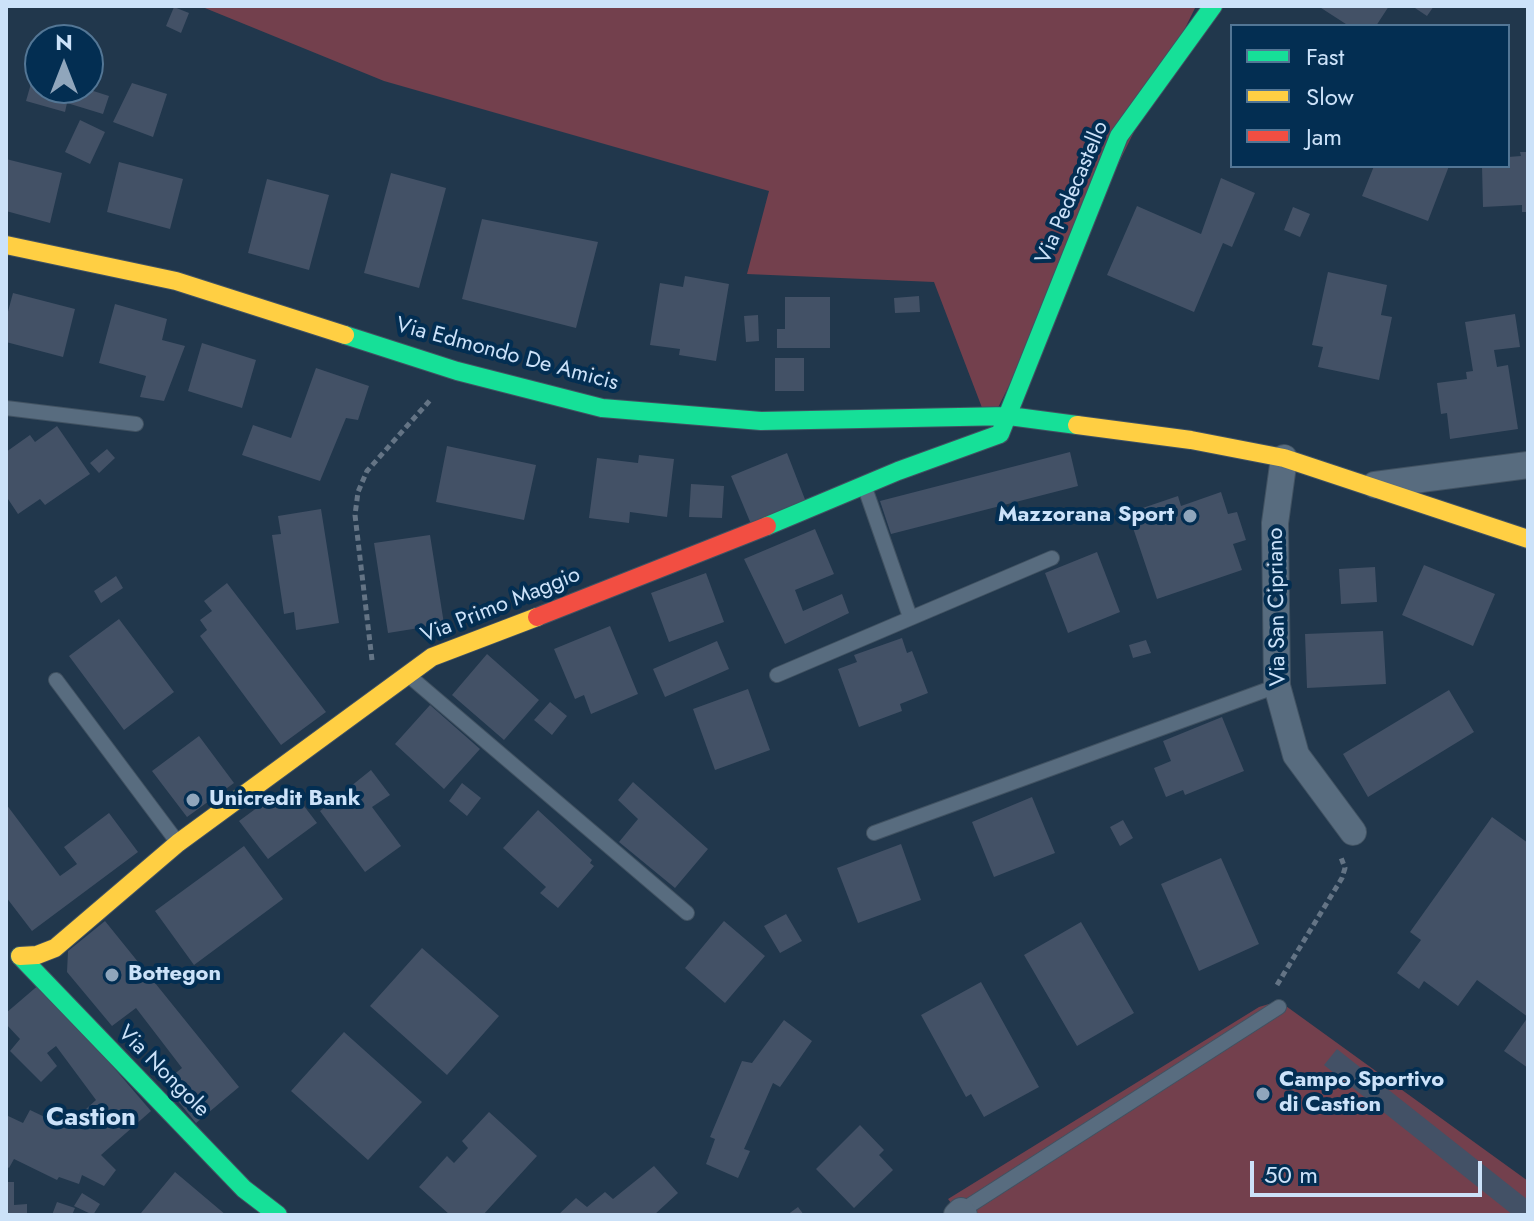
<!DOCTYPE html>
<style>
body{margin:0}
#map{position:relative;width:1534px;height:1221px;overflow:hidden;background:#21374c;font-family:Jost,sans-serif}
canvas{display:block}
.frame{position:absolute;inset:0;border:8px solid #cce2f9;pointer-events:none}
.legend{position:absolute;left:1230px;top:24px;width:280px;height:144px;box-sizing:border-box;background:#032e52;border:2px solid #537695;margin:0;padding:10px 14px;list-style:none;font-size:24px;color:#cce2f9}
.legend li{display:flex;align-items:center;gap:16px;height:40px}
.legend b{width:40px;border:2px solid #537695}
.north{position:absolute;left:24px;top:24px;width:80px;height:80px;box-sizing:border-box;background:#032e52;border:2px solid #537695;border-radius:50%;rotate:0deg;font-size:22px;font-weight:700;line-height:32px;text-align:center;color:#cce2f9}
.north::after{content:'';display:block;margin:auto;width:28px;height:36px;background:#90a6bc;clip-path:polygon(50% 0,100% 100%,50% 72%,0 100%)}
.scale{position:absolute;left:1250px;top:1161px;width:232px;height:36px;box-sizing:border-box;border:4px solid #cce2f9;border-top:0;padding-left:10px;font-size:24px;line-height:28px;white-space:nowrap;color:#cce2f9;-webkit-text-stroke:6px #032e52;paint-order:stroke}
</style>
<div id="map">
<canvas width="1534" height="1221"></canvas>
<div class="frame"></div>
<ul class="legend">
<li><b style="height:10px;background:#16e098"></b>Fast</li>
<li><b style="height:10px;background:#ffcf43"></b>Slow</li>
<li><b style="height:10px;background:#f24e42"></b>Jam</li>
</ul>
<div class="north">N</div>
<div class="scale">50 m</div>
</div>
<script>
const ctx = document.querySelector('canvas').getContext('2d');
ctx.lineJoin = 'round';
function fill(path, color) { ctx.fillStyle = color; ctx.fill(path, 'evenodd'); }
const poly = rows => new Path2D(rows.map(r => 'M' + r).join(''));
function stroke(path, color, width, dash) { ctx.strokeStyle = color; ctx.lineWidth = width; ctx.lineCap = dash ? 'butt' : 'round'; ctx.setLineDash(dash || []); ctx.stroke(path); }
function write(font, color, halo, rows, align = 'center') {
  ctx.font = font + ' Jost,sans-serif'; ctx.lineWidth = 8; ctx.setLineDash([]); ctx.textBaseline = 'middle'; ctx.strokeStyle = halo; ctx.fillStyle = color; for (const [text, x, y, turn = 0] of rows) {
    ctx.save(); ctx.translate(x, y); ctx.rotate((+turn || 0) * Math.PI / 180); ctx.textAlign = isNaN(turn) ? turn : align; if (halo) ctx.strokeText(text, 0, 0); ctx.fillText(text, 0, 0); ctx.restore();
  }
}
const green = poly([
 [200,6,1196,6,989,426,934,282,747,274,769,191,384,81],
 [1279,1001,1528,1181,1528,1215,960,1215,948,1199,1259,1007]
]);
const building = poly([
 [1318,6,1389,6,1376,26,1349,26],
 [1412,6,1434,6,1427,16],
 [174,7,189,13,181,33,166,26],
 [34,73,40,75,40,88,84,88,109,96,103,114,67,103,65,112,26,101],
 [132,83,167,94,153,137,113,122],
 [80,120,105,132,90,164,65,152],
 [1520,152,1528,152,1528,212,1522,212,1522,205,1483,207,1482,166,1508,166,1508,157,1521,156],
 [6,159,62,173,50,223,6,211],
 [119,162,183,179,170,229,107,212],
 [1374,166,1449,166,1428,221,1362,196],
 [391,173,446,188,419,288,364,273],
 [1221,178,1255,193,1232,247,1223,243,1194,312,1107,275,1137,206,1201,234],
 [267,179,329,195,309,270,248,253],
 [1293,207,1310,214,1300,237,1284,230],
 [482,219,598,242,576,328,462,299],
 [1328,272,1387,285,1381,315,1392,317,1379,380,1318,367,1323,347,1312,345],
 [685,276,729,284,716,361,679,355,680,349,650,345,660,283,683,287],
 [13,293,75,309,63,357,6,342,6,319],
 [919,296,920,312,895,313,894,298],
 [785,297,830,297,830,348,777,348,777,329,785,329],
 [115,304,167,319,162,340,185,346,164,401,140,397,146,376,99,363],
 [1515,314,1520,347,1494,350,1497,367,1508,365,1518,429,1450,439,1447,413,1441,414,1437,383,1467,379,1466,372,1473,371,1465,322],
 [758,315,759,341,746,342,744,316],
 [202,343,256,360,242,408,188,391],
 [775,358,804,358,804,391,775,391],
 [316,368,369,386,358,420,346,418,320,481,242,455,253,425,291,438],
 [57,426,90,474,45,505,40,499,18,514,6,496,6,452,30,435,35,442],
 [447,446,536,465,524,520,436,502],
 [107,449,115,458,99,473,90,463],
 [1070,452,1078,486,891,534,880,501],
 [787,453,806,502,751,524,731,476],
 [639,455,674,459,667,517,630,512,629,523,589,518,597,458,638,463],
 [691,484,724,486,722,518,689,517],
 [1221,492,1228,514,1237,512,1246,540,1233,544,1242,570,1157,599,1128,513,1178,496,1181,506],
 [321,509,339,623,296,630,294,612,284,614,272,535,281,534,278,516],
 [815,529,834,574,795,590,803,611,842,594,849,613,785,644,744,559],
 [430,535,444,624,388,633,374,543],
 [1097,552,1120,612,1068,633,1045,573],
 [1424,565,1495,594,1473,646,1402,615],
 [1375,567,1377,602,1341,604,1339,569],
 [706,573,724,622,669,642,651,593],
 [116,576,123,588,101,603,94,591],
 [227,583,326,712,281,745,200,636,207,630,200,620,212,611,204,601],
 [119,619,174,692,124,730,69,656],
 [610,626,638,694,591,714,584,695,575,699,554,649],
 [1383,631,1386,684,1307,688,1305,634],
 [902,638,907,653,912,651,928,693,900,704,902,711,859,727,838,669,857,662,854,655],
 [1146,640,1151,653,1133,658,1129,645],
 [717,641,729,669,665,697,653,669],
 [487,654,539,700,504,740,452,695],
 [748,689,770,750,715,770,693,709],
 [1449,690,1474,732,1368,797,1343,754],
 [550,702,567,716,552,735,534,720],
 [430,705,480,749,444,789,395,744],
 [1222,717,1244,771,1185,795,1183,790,1166,797,1154,768,1171,761,1163,741],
 [199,736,234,783,187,817,152,771],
 [371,770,390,795,372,807,401,846,365,872,320,811],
 [633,782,708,849,675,888,619,842,638,819,618,800],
 [462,783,481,798,467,816,449,801],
 [288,785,317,823,268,859,239,821],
 [1032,797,1055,853,994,877,972,822],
 [6,804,60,876,77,864,64,847,109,813,138,852,32,931,6,897],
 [538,810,592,860,590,863,594,866,558,908,540,893,546,887,503,848],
 [1492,817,1528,843,1528,1017,1477,980,1458,1006,1424,981,1419,989,1397,973,1421,940,1410,932],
 [1123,820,1133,838,1120,846,1110,827],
 [901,844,921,900,858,923,837,868],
 [244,846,283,899,194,965,155,911],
 [1221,858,1259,944,1199,971,1161,884],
 [786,914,802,941,780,953,764,926],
 [105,921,239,1087,196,1123,163,1083,182,1068,136,1008,112,1026,67,972,68,951],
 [724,921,765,956,725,1003,685,968],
 [1081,922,1134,1013,1077,1046,1024,955],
 [422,948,499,1016,447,1075,370,1006],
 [981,982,1039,1087,984,1117,971,1094,966,1097,921,1015],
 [41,983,151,1111,101,1155,116,1170,104,1186,82,1175,79,1184,59,1177,57,1180,14,1159,9,1168,6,1166,6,1115,23,1123,30,1110,66,1127,96,1100,56,1046,47,1053,57,1066,41,1082,10,1051,20,1039,6,1024,6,1013],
 [1528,1017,1528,1068,1504,1051],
 [784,1020,812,1041,780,1087,773,1083,744,1149,750,1151,738,1178,706,1164,715,1139,710,1137,742,1061,752,1063],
 [344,1032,422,1102,368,1160,291,1091],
 [1337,1049,1528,1200,1528,1215,1513,1215,1324,1065],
 [489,1112,537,1156,483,1215,450,1215,419,1187,447,1156,454,1163,468,1148,462,1141],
 [860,1125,884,1150,879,1155,893,1170,854,1208,816,1169],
 [654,1166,678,1193,654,1215,558,1215,576,1198,587,1207,605,1192,613,1199],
 [175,1172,226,1215,141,1213],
 [6,1182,14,1182,14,1205,27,1204,27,1215,6,1215],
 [82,1193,100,1204,93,1215,74,1206],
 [57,1202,75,1208,72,1215,52,1215],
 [798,1207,804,1215,787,1215]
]);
const path = poly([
 [372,660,355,515,358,492,367,471,432,398],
 [1277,985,1342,878,1345,868,1340,855]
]);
const lane = poly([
 [6,408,136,424],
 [864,485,910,617],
 [408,675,687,913],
 [777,675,1052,558],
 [56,680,178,843],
 [874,833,1277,686],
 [961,1211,1279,1007]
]);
const street = poly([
 [1284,458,1275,523,1277,686,1296,755,1353,832],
 [1375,485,1528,465],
 [957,1215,961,1211,964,1215]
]);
const fast = poly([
 [345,335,457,371,602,408,761,421,1009,416,1077,425],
 [767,526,898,471,1000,434,1119,136,1213,6],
 [20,956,244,1189,278,1215]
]);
const slow = poly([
 [6,245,176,281,345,335],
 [1077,425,1191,440,1284,458,1528,539],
 [20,956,37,955,55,948,178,843,432,657,537,617]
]);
const jam = poly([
 [537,617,767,526]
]);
const markers = [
 [1190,516,8,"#90a6bc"],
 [193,800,8,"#90a6bc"],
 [112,975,8,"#90a6bc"],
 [1263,1094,8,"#90a6bc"]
];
const streetNames = [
 ["Via Pedecastello",1073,193,-67],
 ["Via Edmondo De Amicis",507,355,15],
 ["Via Primo Maggio",501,606,-22],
 ["Via San Cipriano",1278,607,-91],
 ["Via Nongole",163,1072,45]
];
const poiNames = [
 ["Mazzorana Sport",1174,516,"right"],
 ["Unicredit Bank",209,800],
 ["Bottegon",128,975],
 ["Campo Sportivo",1279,1081],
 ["di Castion",1279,1106]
];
const quarterNames = [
 ["Castion",91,1119]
];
fill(green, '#73404d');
fill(building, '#435166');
stroke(lane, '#415262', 16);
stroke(street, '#415262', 28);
stroke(fast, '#415262', 20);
stroke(slow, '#415262', 20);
stroke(jam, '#415262', 20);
stroke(path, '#647485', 5, [6, 4]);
stroke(lane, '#586c7f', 14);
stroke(street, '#586c7f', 26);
stroke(fast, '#16e098', 18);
stroke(slow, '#ffcf43', 18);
stroke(jam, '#f24e42', 18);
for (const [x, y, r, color] of markers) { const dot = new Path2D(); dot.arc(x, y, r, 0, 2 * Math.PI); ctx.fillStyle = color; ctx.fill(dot); stroke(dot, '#032e52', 3); }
write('22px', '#cce2f9', '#032e52', streetNames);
write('bold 22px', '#cce2f9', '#032e52', poiNames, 'left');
write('bold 26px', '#cce2f9', '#032e52', quarterNames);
</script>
